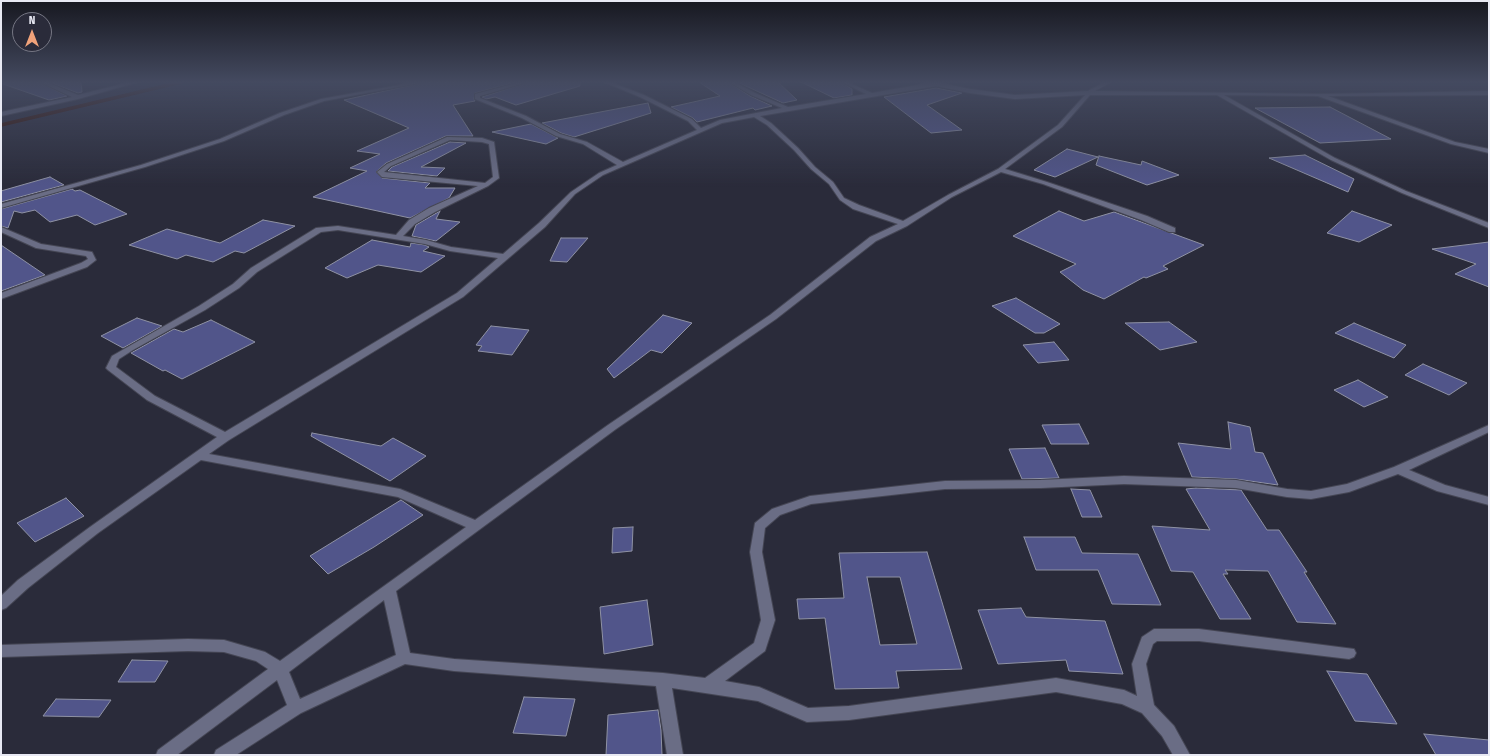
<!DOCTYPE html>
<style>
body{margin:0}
#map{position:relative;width:1490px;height:756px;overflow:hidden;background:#2a2b3a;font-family:"Fira Sans Condensed",sans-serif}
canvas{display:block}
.frame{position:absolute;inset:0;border:2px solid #e8e9f3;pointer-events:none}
.north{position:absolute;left:12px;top:12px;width:40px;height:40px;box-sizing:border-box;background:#2a2b3a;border:1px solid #767784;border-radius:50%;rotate:0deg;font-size:11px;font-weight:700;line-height:16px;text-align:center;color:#e8e9f3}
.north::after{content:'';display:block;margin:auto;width:14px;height:18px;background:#f0a27a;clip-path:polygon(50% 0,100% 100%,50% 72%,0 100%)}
</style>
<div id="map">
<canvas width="1490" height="756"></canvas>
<div class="frame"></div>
<div class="north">N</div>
</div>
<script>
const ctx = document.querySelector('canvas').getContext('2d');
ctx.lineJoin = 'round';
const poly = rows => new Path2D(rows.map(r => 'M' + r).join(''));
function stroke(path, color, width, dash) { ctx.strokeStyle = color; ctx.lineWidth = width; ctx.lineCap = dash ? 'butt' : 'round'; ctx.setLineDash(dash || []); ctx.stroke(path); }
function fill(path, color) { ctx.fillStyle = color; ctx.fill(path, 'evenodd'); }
const stream = poly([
 [1,125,181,82]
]);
const building = poly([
 [4,82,39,82,67,96,49,100,3,84,4,82],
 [49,82,81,82,82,92,78,93,49,82],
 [426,82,516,82,475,93,474,99,475,101,453,105,473,136,446,136,386,163,376,172,382,178,430,183,425,188,455,188,449,198,410,218,313,197,367,171,350,168,380,154,357,151,409,128,344,100,426,82],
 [529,82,580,82,580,86,516,105,495,97,486,99,482,97,529,82],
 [699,82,728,82,750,96,772,106,755,110,753,108,697,122,693,118,671,107,720,96,699,82],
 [737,82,778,82,797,100,783,103,737,82],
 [801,82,841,82,852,89,852,95,834,98,801,82],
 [936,88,962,93,927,105,962,130,931,133,884,97,936,88],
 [648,103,651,113,574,137,561,133,542,123,648,103],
 [1330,107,1391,139,1320,143,1255,108,1330,107],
 [531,124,558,138,546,144,492,132,531,124],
 [450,142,466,143,421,167,445,168,437,176,388,171,392,167,450,142],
 [1067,149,1098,157,1055,177,1034,170,1067,149],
 [1305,155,1354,179,1348,192,1269,158,1305,155],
 [1099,156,1141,165,1142,161,1179,175,1147,185,1096,165,1099,156],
 [50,177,64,185,1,202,1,191,50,177],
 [72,189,75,191,80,190,127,214,95,225,77,215,50,222,35,210,22,213,14,211,8,228,1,226,1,209,72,189],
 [440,211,436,219,460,222,436,241,412,236,416,225,440,211],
 [1059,211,1084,221,1114,212,1204,245,1163,266,1168,269,1146,278,1144,277,1104,299,1083,290,1060,272,1076,264,1013,236,1059,211],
 [1352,211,1392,225,1359,242,1327,233,1352,211],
 [263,220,295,226,244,253,235,251,213,262,186,255,177,259,129,245,167,229,220,243,263,220],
 [561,238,588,238,567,262,550,261,561,238],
 [372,240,410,247,411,243,425,245,429,247,423,251,445,256,421,272,378,265,347,278,325,268,372,240],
 [1489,242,1489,287,1455,274,1476,264,1432,249,1489,242],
 [1,245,45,275,1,291,1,245],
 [1016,298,1060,324,1044,333,1035,333,992,306,1016,298],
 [663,315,692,323,662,353,651,350,614,378,607,369,663,315],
 [137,318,162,326,123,348,101,336,137,318],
 [211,320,255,342,182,379,165,370,163,371,131,353,174,329,183,332,211,320],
 [1169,322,1197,342,1160,350,1125,323,1169,322],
 [1354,323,1406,345,1394,358,1335,333,1354,323],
 [491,326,529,330,512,355,478,351,482,346,476,345,491,326],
 [1054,342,1069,360,1038,363,1023,345,1054,342],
 [1423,364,1467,383,1449,395,1405,375,1423,364],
 [1358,380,1388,397,1364,407,1334,390,1358,380],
 [1228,422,1250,427,1255,452,1263,453,1278,485,1236,479,1192,477,1178,443,1231,449,1228,422],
 [1079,424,1089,444,1051,444,1042,425,1079,424],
 [312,433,381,446,393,438,426,456,390,481,311,436,312,433],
 [1045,448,1059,478,1022,479,1009,449,1045,448],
 [1196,488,1241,490,1267,530,1279,530,1307,572,1304,572,1336,624,1297,622,1268,571,1225,570,1228,574,1223,574,1251,619,1220,619,1193,572,1171,571,1152,526,1210,530,1186,489,1196,488],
 [1071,489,1090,490,1102,517,1082,517,1071,489],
 [66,498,84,516,35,542,17,523,66,498],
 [401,500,423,515,374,547,328,574,310,556,401,500],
 [633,527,632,551,612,553,613,528,633,527],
 [1024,537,1075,537,1082,553,1138,554,1161,605,1112,604,1098,570,1036,570,1024,537],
 [927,552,962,669,896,671,899,688,835,689,825,618,799,619,797,599,844,598,839,553,927,552],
 [867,577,900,577,917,644,880,645,867,577],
 [647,600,653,645,604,654,600,607,647,600],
 [1021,608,1026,617,1105,621,1123,674,1069,671,1066,660,998,664,978,610,1021,608],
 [132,660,168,661,155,682,118,682,132,660],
 [1327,671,1367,674,1397,724,1355,721,1327,671],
 [524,697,575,699,566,736,513,733,524,697],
 [56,699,111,700,99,717,43,716,56,699],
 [658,710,661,730,662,755,606,755,608,715,658,710],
 [1424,734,1489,740,1489,755,1436,755,1424,734]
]);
const minor = poly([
 [40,82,46,82,78,95,130,82,138,82,78,99,1,116,1,112,72,97,40,82],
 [416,82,425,82,324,101,284,115,224,141,145,167,1,208,1,204,141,165,220,139,280,113,321,99,416,82],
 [521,82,528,82,480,96,480,98,526,116,560,134,587,142,623,162,697,130,688,121,640,97,604,82,610,82,644,95,692,119,701,128,720,120,782,108,751,95,729,82,734,82,755,93,788,107,866,94,842,82,847,82,872,93,935,82,970,89,1015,95,1088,91,1105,82,1111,82,1095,91,1323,94,1489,91,1489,95,1328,96,1455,142,1489,149,1489,153,1451,144,1318,96,1224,95,1335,158,1406,191,1489,223,1489,228,1402,193,1331,160,1217,95,1090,95,1062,127,1005,169,1047,182,1147,216,1175,228,1175,232,1169,232,1141,220,1043,184,1001,172,952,197,907,226,876,241,776,319,616,429,396,591,410,653,454,659,663,673,705,678,754,643,761,620,750,552,755,523,772,509,810,496,945,481,1041,480,1124,476,1236,480,1287,489,1311,491,1347,484,1394,467,1489,425,1489,432,1409,470,1445,485,1489,497,1489,505,1437,491,1398,474,1349,492,1311,499,1287,497,1236,488,1124,484,1041,488,945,489,811,504,780,515,765,528,762,552,775,620,765,651,725,681,759,687,808,708,849,706,1056,678,1124,690,1137,696,1132,664,1142,637,1154,629,1199,629,1354,649,1356,653,1354,657,1349,659,1199,641,1157,641,1153,644,1146,664,1154,705,1174,726,1190,755,1173,755,1162,736,1142,713,1122,704,1056,692,849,720,807,722,758,701,672,688,683,755,667,755,656,686,454,671,405,664,301,713,236,755,214,755,216,750,287,705,277,680,177,755,156,755,158,750,268,669,256,661,224,652,188,651,1,657,1,645,188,639,224,640,265,652,280,661,466,527,398,497,201,460,98,533,28,588,6,608,1,610,1,596,18,580,90,527,217,437,147,400,108,370,106,368,112,356,199,306,233,284,251,268,316,228,338,226,396,235,409,220,429,208,478,186,382,177,377,172,387,164,447,137,482,138,494,142,499,178,488,186,435,212,415,224,403,236,426,240,451,247,503,254,539,223,571,192,599,173,617,165,583,144,556,136,522,118,475,99,475,94,521,82],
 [936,86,970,93,1015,99,1085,95,1058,125,998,169,948,195,903,221,859,205,844,198,833,182,815,167,798,148,771,123,760,116,936,86],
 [754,117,767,125,794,150,811,169,829,184,840,200,853,209,898,224,870,237,770,315,608,425,475,520,400,489,209,454,229,440,463,297,545,227,575,194,603,175,722,123,754,117],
 [450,140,482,142,489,144,493,177,485,183,384,172,391,166,450,140],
 [338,230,425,244,450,251,498,258,457,293,225,432,155,396,116,367,119,359,133,350,205,310,239,288,257,272,321,232,338,230],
 [384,600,396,655,300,699,289,672,384,600],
 [1,227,41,244,92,252,96,260,87,267,1,299,1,293,81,263,88,259,86,256,36,248,1,232,1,227]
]);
stroke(stream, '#330e00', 3.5);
fill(building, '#51558a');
stroke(building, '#8f92a4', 1);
stroke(minor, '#454654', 2);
fill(minor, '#6a6d85');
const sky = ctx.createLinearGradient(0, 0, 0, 187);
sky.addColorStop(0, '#171820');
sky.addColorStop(0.44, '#444a60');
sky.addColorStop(1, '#444a6000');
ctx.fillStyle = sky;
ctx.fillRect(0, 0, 1490, 187);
</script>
